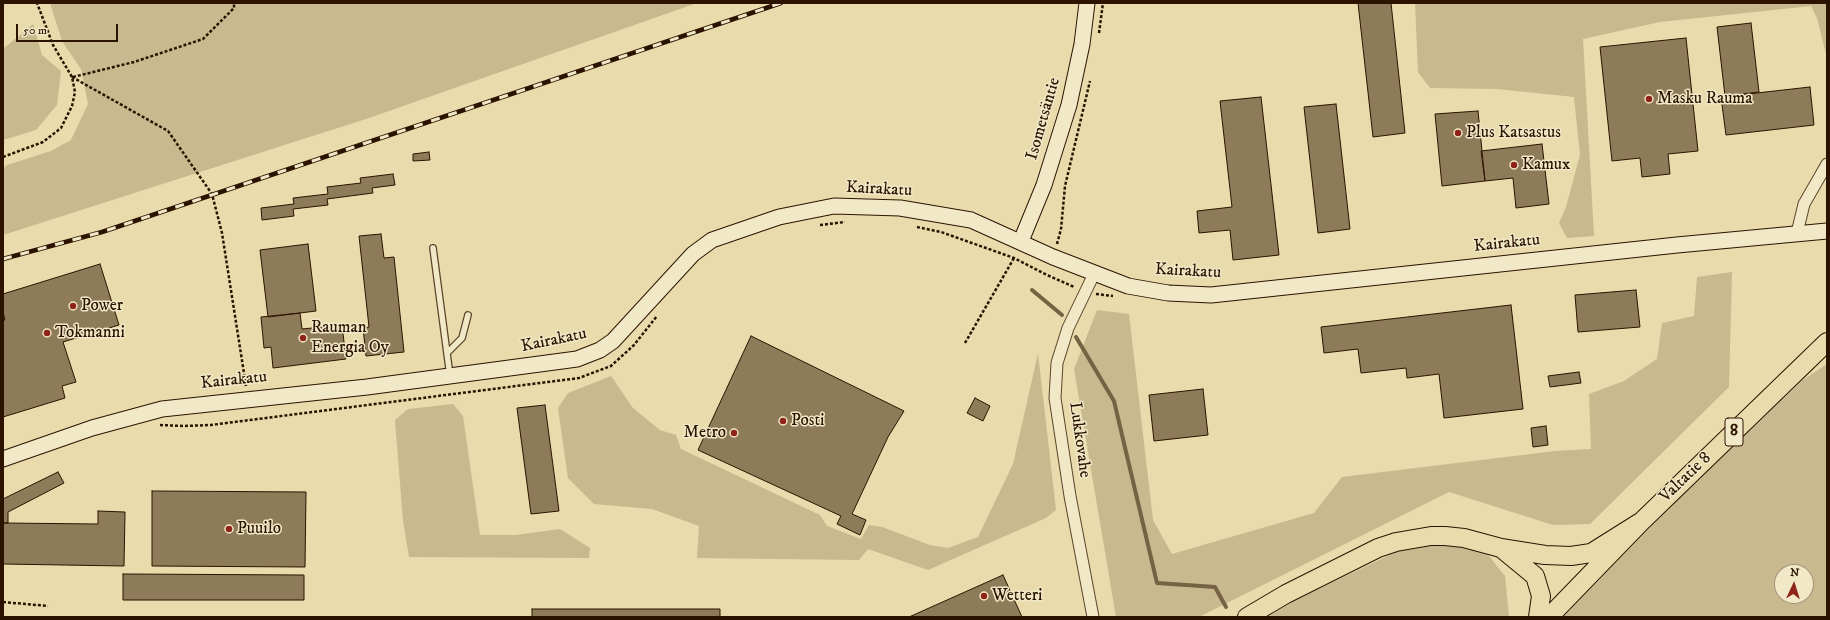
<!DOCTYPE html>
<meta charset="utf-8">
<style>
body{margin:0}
#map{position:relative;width:1830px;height:620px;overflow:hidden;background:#e9dbab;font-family:"IM FELL DW Pica",serif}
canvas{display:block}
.frame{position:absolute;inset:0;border:4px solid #2c1300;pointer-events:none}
.north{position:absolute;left:1774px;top:564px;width:40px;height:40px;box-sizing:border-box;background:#f1e8c8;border:1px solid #a29378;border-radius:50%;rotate:4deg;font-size:11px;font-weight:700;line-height:16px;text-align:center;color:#2c1300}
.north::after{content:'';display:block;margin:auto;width:14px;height:18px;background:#8f2418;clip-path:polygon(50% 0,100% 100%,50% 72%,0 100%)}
.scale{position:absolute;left:16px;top:24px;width:102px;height:18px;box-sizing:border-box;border:2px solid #2c1300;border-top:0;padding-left:5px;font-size:12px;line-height:14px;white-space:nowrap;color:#2c1300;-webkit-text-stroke:3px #f1e8c8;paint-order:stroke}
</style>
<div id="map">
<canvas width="1830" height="620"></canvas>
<div class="frame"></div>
<div class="north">N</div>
<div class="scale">50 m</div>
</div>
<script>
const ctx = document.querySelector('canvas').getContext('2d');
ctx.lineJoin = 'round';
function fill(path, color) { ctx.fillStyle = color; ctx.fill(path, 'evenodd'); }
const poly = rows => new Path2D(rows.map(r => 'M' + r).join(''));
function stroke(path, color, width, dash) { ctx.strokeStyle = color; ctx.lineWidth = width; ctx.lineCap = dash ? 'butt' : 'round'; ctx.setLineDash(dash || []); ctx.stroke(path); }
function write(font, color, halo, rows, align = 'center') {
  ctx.font = font + ' "IM FELL DW Pica",serif'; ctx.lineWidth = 3; ctx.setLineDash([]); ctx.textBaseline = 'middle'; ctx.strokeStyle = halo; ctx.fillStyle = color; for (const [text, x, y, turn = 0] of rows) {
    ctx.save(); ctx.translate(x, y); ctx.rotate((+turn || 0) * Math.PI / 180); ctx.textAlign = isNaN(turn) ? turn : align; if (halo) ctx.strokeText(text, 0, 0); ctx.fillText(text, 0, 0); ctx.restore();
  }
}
const green = poly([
 [50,3,697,3,369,118,3,235,3,169,7,165,51,151,71,140,88,104,81,69,62,41],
 [1415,3,1827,3,1827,58,1817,18,1811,6,1660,22,1583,39,1594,236,1567,238,1559,223,1566,207,1580,155,1574,97,1497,89,1430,88,1418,72],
 [33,24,42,55,61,71,57,105,36,130,3,140,3,49],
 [1732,272,1729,387,1590,524,1553,525,1449,492,1199,617,1116,617,1074,369,1097,310,1129,314,1153,520,1172,554,1314,513,1342,477,1555,451,1591,449,1589,394,1624,381,1657,359,1662,323,1694,316,1697,277],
 [1038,353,1056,510,1046,518,928,570,868,549,859,560,697,558,699,526,652,509,594,504,568,478,558,408,568,393,611,376,633,408,660,430,676,435,681,449,820,515,827,526,861,539,869,525,882,527,930,545,948,548,978,537,1013,464],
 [1827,364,1827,617,1563,617,1684,493,1803,380],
 [1782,572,1806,572,1806,596,1782,596],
 [453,404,463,416,480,535,515,535,560,529,590,548,589,558,409,557,403,521,395,420,408,409],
 [1433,545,1460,545,1485,551,1505,576,1509,617,1268,617,1292,602,1402,549]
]);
const stream = poly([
 [1032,290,1062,315],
 [1076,337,1114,401,1157,583,1215,587,1226,607]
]);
const building = poly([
 [1358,3,1391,3,1405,133,1373,137,1358,3],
 [1751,23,1759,92,1725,96,1717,27,1751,23],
 [1686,38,1698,151,1668,154,1670,174,1642,177,1640,158,1612,161,1600,47,1686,38],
 [1810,87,1814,125,1726,135,1721,97,1810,87],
 [1261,97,1279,255,1233,260,1230,230,1199,233,1197,211,1232,207,1220,101,1261,97],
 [1336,104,1350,229,1318,233,1304,107,1336,104],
 [1478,111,1485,181,1442,186,1435,114,1478,111],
 [1542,144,1549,204,1516,208,1513,178,1485,181,1481,151,1542,144],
 [429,152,430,160,413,161,413,154,429,152],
 [393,174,395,185,372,188,373,193,327,199,328,205,293,209,294,216,262,220,261,208,294,204,293,198,328,194,327,187,361,183,360,178,393,174],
 [381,234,384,258,394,257,404,352,366,356,363,328,369,327,359,236,381,234],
 [308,244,316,311,268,317,260,250,308,244],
 [100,264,119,325,63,342,76,382,62,386,65,398,3,417,3,320,5,320,3,312,3,294,100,264],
 [1636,290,1640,327,1578,332,1575,295,1636,290],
 [1511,305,1523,409,1444,418,1439,374,1407,378,1406,368,1361,373,1358,349,1324,353,1321,327,1511,305],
 [300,313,302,329,342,325,346,359,273,368,271,347,264,348,261,317,300,313],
 [751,336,904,411,888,437,852,514,866,520,860,535,837,524,841,516,698,450,751,336],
 [1579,372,1581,383,1550,387,1548,376,1579,372],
 [1203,389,1208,435,1154,441,1149,395,1203,389],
 [975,398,990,406,983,421,967,413,975,398],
 [545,405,559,511,531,514,517,408,545,405],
 [1546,426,1548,445,1533,447,1531,428,1546,426],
 [58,472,64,483,8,512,8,523,3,523,3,499,58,472],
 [152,491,306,492,305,567,152,566,152,491],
 [98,511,125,512,124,566,3,564,3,523,98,524,98,511],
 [123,574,304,575,304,600,123,600,123,574],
 [1003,575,1022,617,909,617,1003,575],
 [532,609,720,609,720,617,532,617,532,609]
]);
const path = poly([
 [1099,33,1103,3],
 [72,77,168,131,212,194,222,233,246,386],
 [73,77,134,62,203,39,234,8,234,3],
 [3,157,43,142,61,128,72,106,75,92,72,77,53,45,37,3],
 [820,225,845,222],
 [917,227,941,232,1014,258,1045,274,1074,287],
 [1057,244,1061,229,1065,186,1090,81],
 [1096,294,1113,296],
 [965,343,1014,258],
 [160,425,183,426,211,425,579,378,611,366,634,345,657,316],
 [3,602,48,606]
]);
const service = poly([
 [433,248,450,376],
 [447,353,462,338,468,315]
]);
const minor = poly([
 [1797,233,1804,204,1827,164],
 [1093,617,1070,496,1055,398,1057,363,1068,328,1094,274]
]);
const secondary = poly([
 [1021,241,1044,185,1069,105,1082,44,1087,3],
 [3,459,92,428,162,409,367,387,577,359,600,350,613,341,693,254,712,240,779,217,834,206,900,208,971,220,1053,257,1128,286,1168,293,1211,295,1677,245,1827,231]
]);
const trunk = poly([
 [1501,548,1535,576,1541,596,1538,617],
 [1247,617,1286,594,1378,548,1396,542,1431,536,1445,536,1464,538,1501,548,1545,555,1571,556,1591,553,1642,521],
 [1549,617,1642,521,1827,342]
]);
const rail = poly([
 [3,259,102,232,781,3]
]);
const markers = [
 [1649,99,4,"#8f2418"],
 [1458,133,4,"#8f2418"],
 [1514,165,4,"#8f2418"],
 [73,306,4,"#8f2418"],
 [47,333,4,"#8f2418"],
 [303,338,4,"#8f2418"],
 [783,421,4,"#8f2418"],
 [734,433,4,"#8f2418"],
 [229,529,4,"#8f2418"],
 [984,596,4,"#8f2418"]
];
const shields = [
 [1734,432,18]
];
const shieldNames = [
 ["8",1734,432]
];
const poiNames = [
 ["Masku Rauma",1657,99],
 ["Plus Katsastus",1466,133],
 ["Kamux",1522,165],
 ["Power",81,306],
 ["Rauman",311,328],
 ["Energia Oy",311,348],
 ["Tokmanni",55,333],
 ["Posti",791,421],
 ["Metro",726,433,"right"],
 ["Puuilo",237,529],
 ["Wetteri",992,596]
];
const streetNames = [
 ["Isometsäntie",1044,119,-74],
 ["Kairakatu",879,190,3],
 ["Kairakatu",1507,244,-6],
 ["Kairakatu",1188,272,3],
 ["Kairakatu",554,341,-12],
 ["Kairakatu",234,381,-6],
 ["Lukkovahe",1079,440,82],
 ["Valtatie 8",1686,478,-44]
];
fill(green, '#c9b98e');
stroke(stream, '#776244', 4);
fill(building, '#8e7b59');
stroke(building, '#2c1300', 1);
stroke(service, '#5b452b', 8);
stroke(minor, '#5b452b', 13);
stroke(secondary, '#2c1300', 17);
stroke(trunk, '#2c1300', 20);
stroke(path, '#2c1300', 2.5, [3, 2]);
stroke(service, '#f1e8c8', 5.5);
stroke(minor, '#f1e8c8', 11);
stroke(secondary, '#f1e8c8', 15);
stroke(trunk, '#e9dbab', 18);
stroke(rail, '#2c1300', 4.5);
stroke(rail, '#f1e8c8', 3, [9]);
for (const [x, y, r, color] of markers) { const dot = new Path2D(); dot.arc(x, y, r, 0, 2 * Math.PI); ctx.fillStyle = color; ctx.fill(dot); stroke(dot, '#f1e8c8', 1.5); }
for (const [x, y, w] of shields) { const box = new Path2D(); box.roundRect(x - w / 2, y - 14, w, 28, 3); ctx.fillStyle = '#f1e8c8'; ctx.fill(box); stroke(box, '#2c1300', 1); }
write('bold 16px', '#2c1300', null, shieldNames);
write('17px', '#2c1300', '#f1e8c8', poiNames, 'left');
write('17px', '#2c1300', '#f1e8c8', streetNames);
</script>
